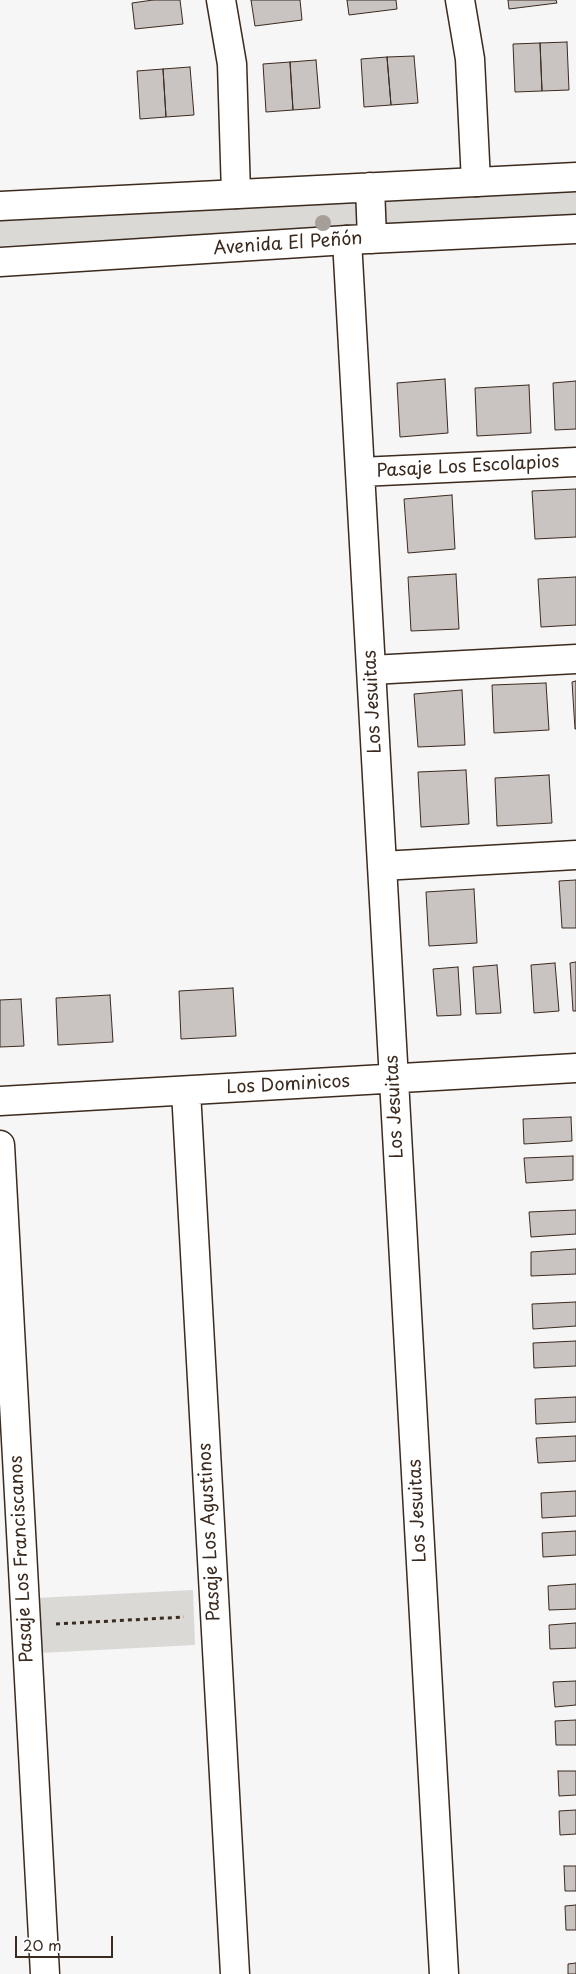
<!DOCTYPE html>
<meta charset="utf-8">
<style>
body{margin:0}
#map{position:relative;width:576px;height:1974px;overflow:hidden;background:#f7f6f6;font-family:"Playpen Sans",sans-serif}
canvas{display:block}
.scale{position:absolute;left:15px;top:1936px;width:98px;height:22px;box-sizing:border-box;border:2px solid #3b2a1e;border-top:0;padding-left:6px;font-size:15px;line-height:18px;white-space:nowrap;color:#3b2a1e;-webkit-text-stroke:4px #fff;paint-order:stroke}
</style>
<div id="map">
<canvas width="576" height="1974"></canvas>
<div class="scale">20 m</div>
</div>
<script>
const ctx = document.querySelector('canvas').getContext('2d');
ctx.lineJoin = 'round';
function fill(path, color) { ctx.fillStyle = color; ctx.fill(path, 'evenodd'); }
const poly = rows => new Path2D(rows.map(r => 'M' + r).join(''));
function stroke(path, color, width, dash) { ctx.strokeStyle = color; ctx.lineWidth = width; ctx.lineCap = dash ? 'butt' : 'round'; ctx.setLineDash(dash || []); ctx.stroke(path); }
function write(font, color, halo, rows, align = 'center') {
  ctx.font = font + ' "Playpen Sans",sans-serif'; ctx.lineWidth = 4; ctx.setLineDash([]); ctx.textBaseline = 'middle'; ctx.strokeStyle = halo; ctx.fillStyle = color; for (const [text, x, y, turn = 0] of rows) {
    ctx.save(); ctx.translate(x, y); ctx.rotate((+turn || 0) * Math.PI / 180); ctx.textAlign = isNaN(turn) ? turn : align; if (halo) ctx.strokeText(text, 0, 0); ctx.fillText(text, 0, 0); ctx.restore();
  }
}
const green = poly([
 [576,184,576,214,0,246,0,218],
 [193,1590,195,1645,40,1653,37,1598]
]);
const building = poly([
 [153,0,180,0,183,24,135,29,132,3,153,0],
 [251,0,300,0,302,20,255,26,251,0],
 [347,0,396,0,397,9,349,15,347,0],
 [508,0,556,0,557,3,509,9,508,0],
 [567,42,569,90,542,91,540,43,567,42],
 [540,43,542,91,515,92,513,44,540,43],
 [414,56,418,103,391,105,387,57,414,56],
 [387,57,391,105,364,107,361,59,387,57],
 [316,60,320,108,293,110,290,62,316,60],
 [290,62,293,110,266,112,263,64,290,62],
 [190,67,194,115,166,117,163,69,190,67],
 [163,69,166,117,140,119,137,71,163,69],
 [445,379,448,433,400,437,397,383,445,379],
 [576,381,576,429,555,430,553,383,576,381],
 [529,385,531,433,477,436,475,388,529,385],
 [576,489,576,537,535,539,532,491,576,489],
 [452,495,455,549,408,553,404,499,452,495],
 [456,574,459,629,411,631,408,577,456,574],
 [576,577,576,625,541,627,538,579,576,577],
 [576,681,576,729,575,729,572,682,576,681],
 [546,683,549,730,494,733,492,685,546,683],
 [462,690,465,745,418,747,414,694,462,690],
 [466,770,469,824,421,827,418,772,466,770],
 [549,775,552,823,497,826,495,778,549,775],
 [576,880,576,928,562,928,559,881,576,880],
 [474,889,477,943,429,946,426,892,474,889],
 [576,962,576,1011,573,1011,570,963,576,962],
 [555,963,559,1011,534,1013,531,965,555,963],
 [497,965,501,1013,476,1014,473,967,497,965],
 [458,967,461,1015,437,1016,433,969,458,967],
 [233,988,236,1036,181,1039,179,991,233,988],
 [110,995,113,1042,58,1045,56,998,110,995],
 [21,999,24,1046,0,1047,0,1000,21,999],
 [571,1117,572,1141,524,1144,523,1119,571,1117],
 [573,1156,573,1180,526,1183,524,1158,573,1156],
 [576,1210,576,1234,531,1237,529,1212,576,1210],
 [576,1249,576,1274,531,1276,531,1252,576,1249],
 [576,1302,576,1326,533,1329,532,1304,576,1302],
 [576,1341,576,1366,534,1368,533,1343,576,1341],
 [576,1397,576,1422,536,1424,535,1399,576,1397],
 [576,1436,576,1461,538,1463,536,1438,576,1436],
 [576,1491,576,1516,542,1518,541,1493,576,1491],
 [576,1531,576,1555,543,1557,542,1533,576,1531],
 [576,1584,576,1609,549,1610,548,1586,576,1584],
 [576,1623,576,1648,550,1649,549,1625,576,1623],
 [576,1681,576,1705,555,1707,553,1682,576,1681],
 [576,1720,576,1745,556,1745,555,1721,576,1720],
 [558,1771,576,1771,576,1795,559,1796,558,1771],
 [576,1810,576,1834,560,1835,559,1811,576,1810],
 [564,1866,576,1866,576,1891,565,1891,564,1866],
 [576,1905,576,1930,566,1930,565,1906,576,1905],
 [576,1963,576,1974,568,1974,568,1964,576,1963]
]);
const path = poly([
 [56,1624,184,1617]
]);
const minor = poly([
 [221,0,232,64,236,194],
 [460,0,470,59,476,182],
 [347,240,444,1974],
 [360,472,576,462],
 [371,670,576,659],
 [382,866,576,855],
 [186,1091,235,1974],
 [0,1101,576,1068],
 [0,1145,45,1974]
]);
const major = poly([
 [370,187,372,239],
 [0,206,576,177],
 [0,262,347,240,576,229]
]);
const trees = [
 [323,223]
];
const streetNames = [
 ["Avenida El Peñón",288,244,-4],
 ["Pasaje Los Escolapios",468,467,-3],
 ["Los Jesuitas",373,702,-93],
 ["Los Dominicos",288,1085,-3],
 ["Los Jesuitas",395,1107,-93],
 ["Los Jesuitas",418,1511,-93],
 ["Pasaje Los Agustinos",210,1532,-93],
 ["Pasaje Los Franciscanos",22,1559,-93]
];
fill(green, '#dbd9d6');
fill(building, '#c9c3c1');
stroke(building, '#3b2a1e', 1);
stroke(minor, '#3b2a1e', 31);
stroke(major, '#3b2a1e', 31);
stroke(path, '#3b2a1e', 3, [4, 4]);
stroke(minor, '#fff', 28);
stroke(major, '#fff', 28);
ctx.fillStyle = '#a69e98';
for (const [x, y] of trees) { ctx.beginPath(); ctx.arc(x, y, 8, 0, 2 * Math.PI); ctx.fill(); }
write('18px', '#3b2a1e', '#fff', streetNames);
</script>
